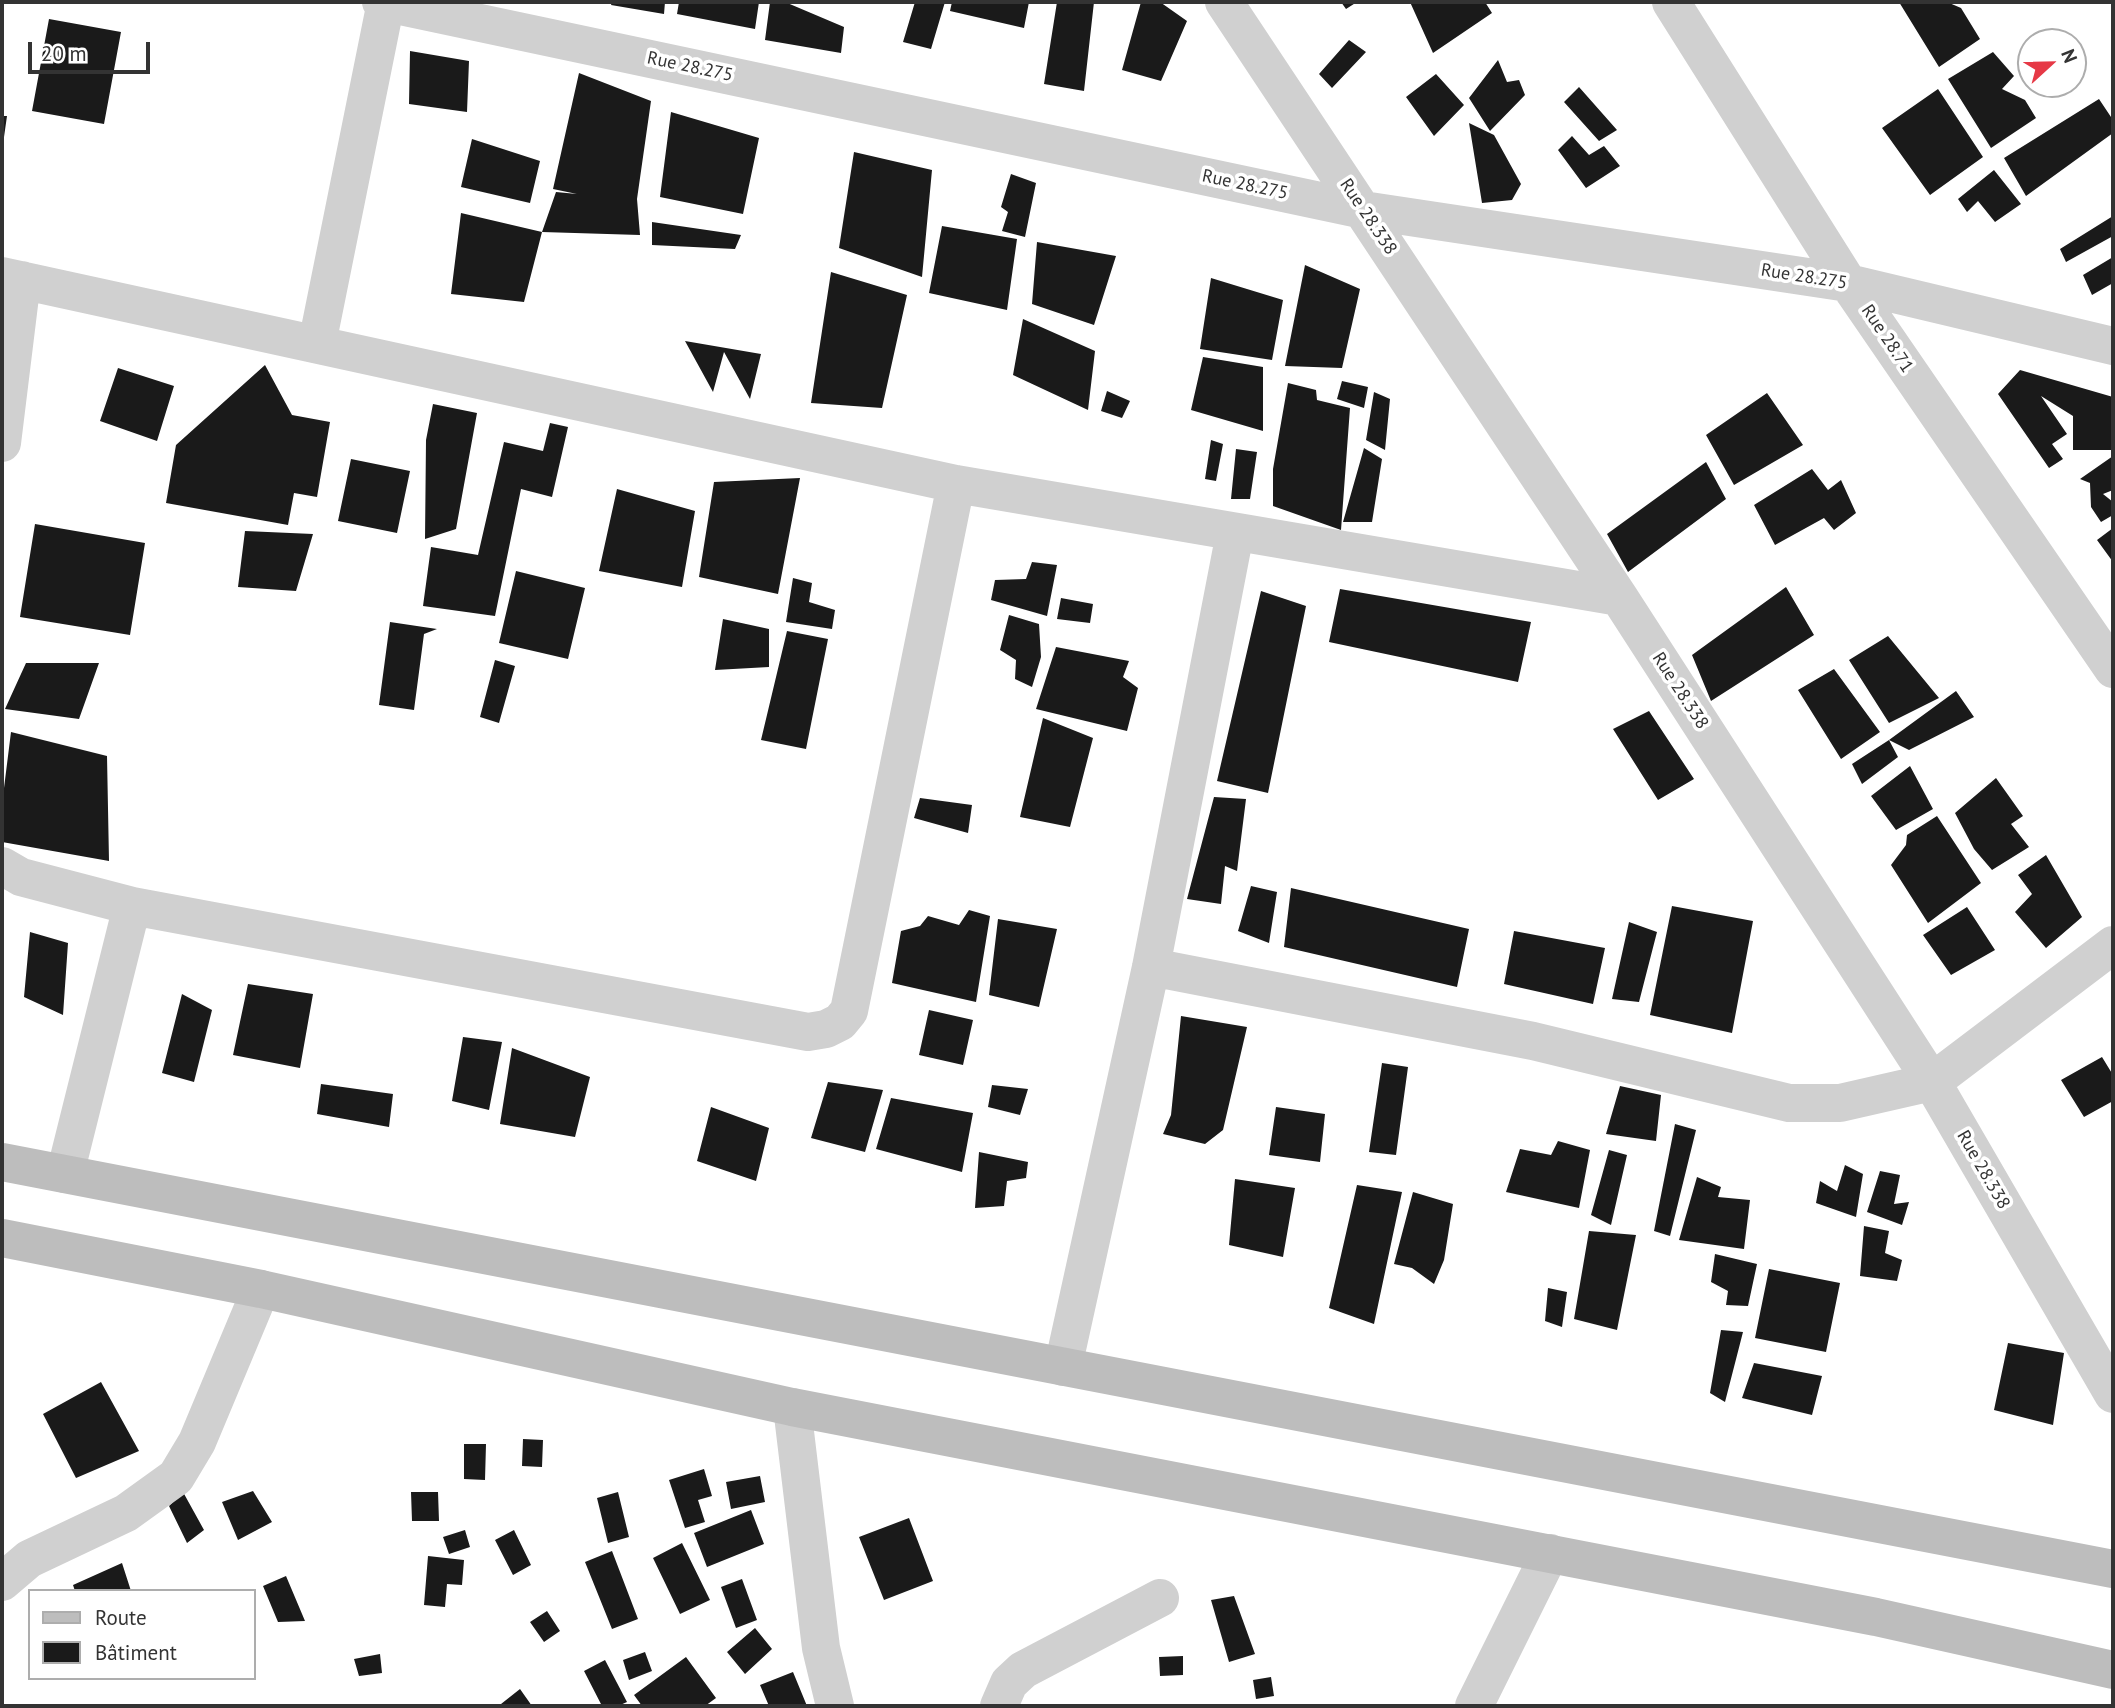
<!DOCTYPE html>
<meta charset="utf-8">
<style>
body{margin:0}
#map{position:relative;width:2115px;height:1708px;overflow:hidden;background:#fff;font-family:"PT Sans",sans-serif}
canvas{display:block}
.frame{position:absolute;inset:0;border:4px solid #333;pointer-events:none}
.legend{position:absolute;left:28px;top:1589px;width:228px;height:91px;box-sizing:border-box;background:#fff;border:2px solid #adadad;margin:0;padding:9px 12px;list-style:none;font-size:21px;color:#333}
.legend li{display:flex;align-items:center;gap:14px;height:35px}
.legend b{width:35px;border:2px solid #adadad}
.north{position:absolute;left:2017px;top:28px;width:70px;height:70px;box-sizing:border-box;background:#fff;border:2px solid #adadad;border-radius:50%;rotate:68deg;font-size:19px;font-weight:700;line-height:28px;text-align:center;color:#333}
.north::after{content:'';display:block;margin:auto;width:24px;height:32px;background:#e63946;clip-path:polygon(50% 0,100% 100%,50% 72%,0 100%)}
.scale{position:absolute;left:28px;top:42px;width:122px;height:32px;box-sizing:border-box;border:4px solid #333;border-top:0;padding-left:9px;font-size:21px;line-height:24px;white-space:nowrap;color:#333;-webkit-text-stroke:5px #fff;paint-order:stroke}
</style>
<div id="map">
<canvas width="2115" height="1708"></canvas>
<div class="frame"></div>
<ul class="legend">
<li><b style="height:9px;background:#bdbdbd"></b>Route</li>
<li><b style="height:19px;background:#1a1a1a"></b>Bâtiment</li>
</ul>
<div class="north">N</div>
<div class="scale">20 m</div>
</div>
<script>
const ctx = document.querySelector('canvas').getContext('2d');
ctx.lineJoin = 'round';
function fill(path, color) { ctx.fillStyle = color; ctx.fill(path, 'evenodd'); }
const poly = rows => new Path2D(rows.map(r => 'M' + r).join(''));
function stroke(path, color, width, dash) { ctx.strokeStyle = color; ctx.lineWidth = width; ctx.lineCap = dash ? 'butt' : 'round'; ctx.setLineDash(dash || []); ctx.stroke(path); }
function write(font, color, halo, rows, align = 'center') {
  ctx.font = font + ' "PT Sans",sans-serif'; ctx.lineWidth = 7; ctx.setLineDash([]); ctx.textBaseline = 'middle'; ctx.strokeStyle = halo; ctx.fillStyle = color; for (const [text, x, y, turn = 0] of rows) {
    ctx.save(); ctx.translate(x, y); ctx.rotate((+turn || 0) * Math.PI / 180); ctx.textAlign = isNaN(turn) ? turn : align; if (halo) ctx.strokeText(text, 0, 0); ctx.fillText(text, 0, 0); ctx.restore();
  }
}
const building = poly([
 [612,2,665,2,664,14,611,5],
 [679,2,759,2,755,29,677,14],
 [770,2,785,2,844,27,841,53,765,40],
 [915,2,945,2,931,49,903,42],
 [952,2,1029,2,1024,28,950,11],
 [1057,2,1094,2,1084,91,1044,84],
 [1141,2,1160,2,1187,21,1161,81,1122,70],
 [1341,2,1357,2,1346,9],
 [1410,2,1485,2,1492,13,1433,53],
 [1899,2,1947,2,1961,8,1980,39,1939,67],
 [49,19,121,32,104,124,32,111],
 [1349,40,1366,52,1332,88,1319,74],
 [410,51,469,61,467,112,409,104],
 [1993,52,2014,76,2002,89,2025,100,2036,118,1991,148,1948,79],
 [1498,60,1507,82,1519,80,1525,95,1490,131,1469,98],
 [579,73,651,101,637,199,640,235,542,232,556,192,577,194,553,189],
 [1436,74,1464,105,1434,136,1406,97],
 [1579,87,1617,130,1599,141,1564,102],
 [1938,89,1983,157,1930,195,1882,128],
 [2099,99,2113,120,2113,133,2026,196,2004,158],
 [671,112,759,138,743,214,660,197],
 [2,116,7,116,3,144,2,144],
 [1469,123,1494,135,1521,184,1512,200,1482,203],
 [1572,136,1589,155,1604,146,1620,166,1586,188,1558,150],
 [472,139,540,161,530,203,461,187],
 [854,152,932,170,922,277,839,248],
 [1994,170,2021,204,1995,222,1978,201,1967,212,1958,199],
 [1011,174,1036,183,1025,237,1002,231,1008,212,1001,207],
 [461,213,542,232,524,302,451,294],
 [2113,216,2113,236,2066,262,2060,249],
 [652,222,741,235,735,249,652,245],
 [942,226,1017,239,1007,310,929,293],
 [1037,242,1116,256,1094,325,1032,304],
 [2113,257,2113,283,2092,295,2083,275],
 [1305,265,1360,289,1342,368,1285,366],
 [831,272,907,295,882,408,811,403],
 [1211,278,1283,300,1272,360,1200,349],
 [1023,319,1095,351,1088,410,1013,375],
 [685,341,761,354,750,399,724,352,713,392],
 [1203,357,1263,367,1263,431,1191,410],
 [265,365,292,415,330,422,317,497,294,493,288,525,166,503,176,445],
 [118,368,174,386,157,441,100,421],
 [2020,370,2113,397,2112,450,2073,450,2073,416,2041,396,2067,434,2052,444,2063,459,2049,468,1998,394],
 [1342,381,1368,387,1364,408,1337,399],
 [1288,383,1316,390,1317,400,1350,408,1341,530,1273,506,1273,469],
 [1107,391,1130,401,1122,418,1101,411],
 [1374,392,1390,399,1385,450,1366,440],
 [1767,393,1803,445,1734,485,1706,435],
 [433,404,477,413,456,529,425,539,426,440],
 [550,423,568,427,552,497,521,489,495,616,423,606,431,547,478,555,504,442,543,451],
 [1211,440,1223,444,1216,481,1205,479],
 [1364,448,1382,459,1372,522,1343,522],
 [1236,449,1257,452,1250,499,1231,499],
 [2113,456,2113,490,2103,494,2113,502,2113,515,2101,522,2091,507,2090,483,2080,479],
 [351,459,410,471,397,533,338,521],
 [1706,462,1726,499,1628,572,1607,534],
 [1812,469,1828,490,1841,480,1856,513,1834,530,1824,518,1775,545,1754,505],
 [800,478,778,594,699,577,714,482],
 [617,489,695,511,682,587,599,571],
 [35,524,145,543,130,635,20,617],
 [2113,528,2113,562,2097,540],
 [245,531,313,534,296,591,238,587],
 [1032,562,1057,565,1047,616,991,600,995,580,1026,579],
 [516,571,585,588,568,659,499,643],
 [793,578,812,583,809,602,835,610,832,629,786,622],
 [1786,587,1814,635,1711,701,1692,655],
 [1340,589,1531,622,1518,682,1329,642],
 [1261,591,1306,606,1268,793,1217,781],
 [1061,598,1093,604,1090,623,1057,619],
 [1009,615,1039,624,1041,657,1032,687,1015,679,1016,660,1000,650],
 [723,619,769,629,769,667,715,670],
 [390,622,437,629,424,634,414,710,379,705],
 [787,631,828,639,806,749,761,740],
 [1888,636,1939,698,1889,723,1849,660],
 [1056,647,1129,661,1123,677,1138,688,1127,731,1036,709],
 [495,660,515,666,499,723,480,717],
 [26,663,99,663,79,719,5,709],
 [1834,669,1880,732,1841,759,1798,690],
 [1956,691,1974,717,1909,750,1889,740],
 [1649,711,1694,779,1658,800,1613,729],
 [1043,718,1093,738,1070,827,1020,817],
 [11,732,107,756,109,861,2,842,2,804],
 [1889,740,1898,757,1862,784,1852,764],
 [1910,766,1933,809,1896,830,1871,796],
 [1996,778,2023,816,2011,824,2029,847,1992,870,1974,849,1955,813],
 [1214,797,1246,799,1237,871,1225,866,1221,904,1187,899],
 [920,798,972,805,968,833,914,818],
 [1937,816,1981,883,1928,923,1891,865,1906,845,1907,835],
 [2046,855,2082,917,2046,948,2015,912,2032,894,2018,875],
 [1251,886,1277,892,1269,943,1238,931],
 [1291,888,1469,929,1457,987,1284,947],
 [1672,906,1753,921,1732,1033,1650,1015],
 [1967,907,1995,950,1951,975,1923,935],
 [969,910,990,916,976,1002,892,983,901,931,920,926,928,916,959,925],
 [998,919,1057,929,1039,1007,989,995],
 [1629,922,1657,932,1639,1002,1612,999],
 [1514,931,1605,948,1593,1004,1504,984],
 [30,932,68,943,63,1015,24,997],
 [248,984,313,994,300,1068,233,1055],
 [182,994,212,1010,194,1082,162,1073],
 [929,1010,973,1020,963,1065,919,1055],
 [1181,1016,1247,1027,1223,1130,1205,1144,1163,1134,1171,1115],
 [463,1037,502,1042,489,1110,452,1101],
 [512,1048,590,1077,575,1137,500,1124],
 [2102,1057,2113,1075,2113,1101,2084,1117,2061,1080],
 [1382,1063,1408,1067,1396,1155,1369,1152],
 [828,1082,883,1090,865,1152,811,1138],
 [321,1084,393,1094,389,1127,317,1114],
 [992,1085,1028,1089,1020,1115,988,1107],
 [1620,1086,1661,1095,1656,1141,1606,1134],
 [891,1098,973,1113,962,1172,876,1149],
 [711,1107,769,1128,756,1181,697,1161],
 [1276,1107,1325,1114,1320,1162,1269,1155],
 [1675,1124,1696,1130,1670,1236,1654,1231],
 [1558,1141,1590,1150,1579,1208,1506,1192,1520,1149,1551,1155],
 [1609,1150,1627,1155,1611,1225,1591,1215],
 [979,1152,1028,1162,1026,1178,1007,1181,1004,1206,975,1208],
 [1845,1165,1863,1174,1856,1217,1816,1203,1820,1181,1837,1191],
 [1880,1171,1900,1175,1894,1204,1909,1202,1902,1225,1867,1212],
 [1697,1177,1721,1187,1718,1197,1750,1200,1744,1249,1679,1240],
 [1235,1179,1295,1188,1283,1257,1229,1245],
 [1357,1185,1402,1192,1374,1324,1329,1308],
 [1413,1192,1453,1204,1444,1260,1434,1284,1412,1268,1394,1264],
 [1864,1226,1889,1231,1885,1253,1902,1260,1897,1281,1860,1276],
 [1589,1231,1636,1235,1617,1330,1574,1319],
 [1715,1254,1757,1264,1748,1306,1726,1305,1728,1291,1711,1282],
 [1769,1269,1840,1283,1826,1352,1755,1338],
 [1548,1288,1567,1292,1562,1327,1545,1321],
 [1721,1330,1743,1332,1725,1402,1710,1393],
 [2008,1343,2064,1353,2053,1425,1994,1410],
 [1754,1363,1822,1376,1812,1415,1742,1398],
 [101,1382,139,1451,76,1478,43,1414],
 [523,1439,543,1440,542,1467,522,1466],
 [464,1444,486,1444,485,1480,464,1479],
 [704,1469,712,1496,698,1500,705,1522,685,1528,669,1480],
 [760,1476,765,1502,731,1509,726,1482],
 [253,1491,272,1522,238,1540,222,1502],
 [183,1492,204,1530,187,1543,169,1506],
 [411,1492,438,1492,439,1521,412,1521],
 [618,1492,629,1537,608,1543,597,1498],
 [751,1510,764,1544,707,1567,694,1533],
 [909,1518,933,1581,884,1600,859,1537],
 [465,1530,470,1547,449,1554,443,1537],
 [514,1530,531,1565,513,1575,495,1540],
 [682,1543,710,1600,680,1614,653,1558],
 [612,1551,638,1619,612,1629,585,1562],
 [428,1556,464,1560,462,1585,447,1584,445,1607,424,1605],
 [122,1563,131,1591,75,1591,73,1585],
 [286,1576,305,1621,278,1622,263,1586],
 [742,1579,757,1620,736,1628,721,1587],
 [1234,1596,1255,1654,1229,1662,1211,1600],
 [547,1611,560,1631,544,1642,530,1622],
 [755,1628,772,1649,745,1674,727,1652],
 [645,1652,652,1671,629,1680,623,1660],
 [380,1654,382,1673,359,1676,354,1659],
 [1183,1656,1183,1675,1160,1676,1159,1657],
 [686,1657,716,1698,705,1706,642,1706,634,1695],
 [605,1660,627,1702,618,1706,602,1706,584,1671],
 [793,1672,807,1706,769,1706,760,1685],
 [1271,1677,1274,1696,1256,1699,1253,1680],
 [520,1689,532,1706,503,1706,501,1704]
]);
const minor = poly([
 [381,2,1363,210,1848,283,2113,346],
 [1224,2,1619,597,1932,1082,2113,1394],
 [1671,2,1848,283,2113,669],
 [2,276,956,484,1619,597],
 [317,344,386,2],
 [2,443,22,280],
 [2,866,21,877,132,906,808,1032,826,1029,840,1022,849,1011,956,484],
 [1151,967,1533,1041,1789,1103,1840,1103,1932,1082,2113,945],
 [65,1174,132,906],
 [1063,1367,1151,967,1235,533],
 [792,1407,821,1648,835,1706],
 [2,1582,29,1559,126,1513,176,1477,197,1442,261,1289],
 [999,1706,1009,1683,1023,1670,1160,1598],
 [1474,1706,1550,1553]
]);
const secondary = poly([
 [2,1162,2113,1569],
 [2,1238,261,1289,792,1407,1876,1617,2113,1670]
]);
const streetNames = [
 ["Rue 28.275",690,67,12],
 ["Rue 28.275",1245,185,12],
 ["Rue 28.338",1368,217,56],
 ["Rue 28.275",1804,277,9],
 ["Rue 28.71",1887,339,56],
 ["Rue 28.338",1680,691,57],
 ["Rue 28.338",1983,1170,60]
];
fill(building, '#1a1a1a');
stroke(minor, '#d0d0d0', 38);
stroke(secondary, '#bdbdbd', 38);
write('18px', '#333', '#fff', streetNames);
</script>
